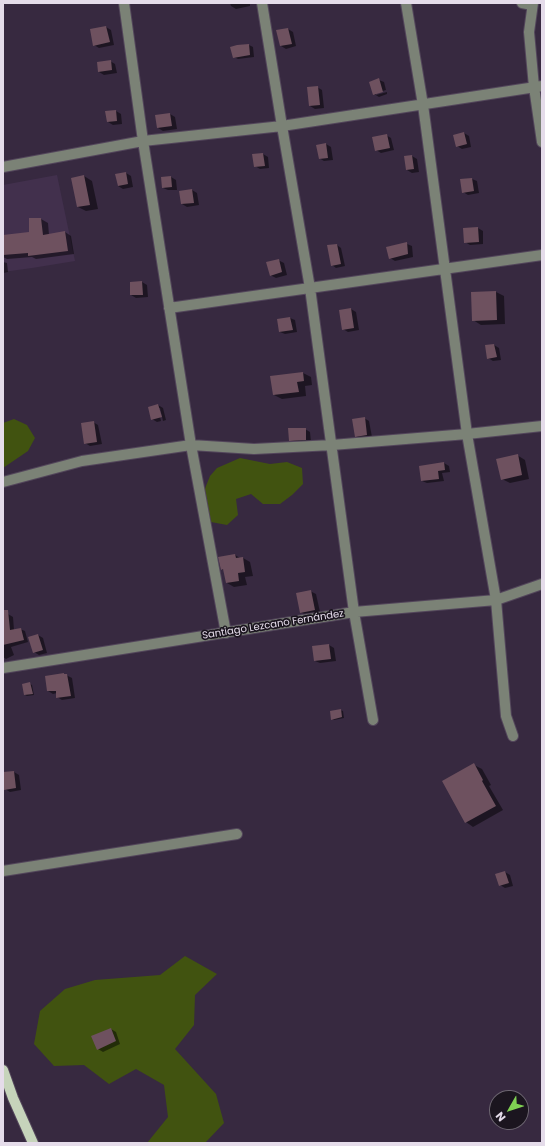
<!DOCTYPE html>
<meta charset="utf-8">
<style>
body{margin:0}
#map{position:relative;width:545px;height:1146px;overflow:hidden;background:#372940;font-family:Poppins,sans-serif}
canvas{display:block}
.frame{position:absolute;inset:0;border:4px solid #e5dcea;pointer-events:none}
.north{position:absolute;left:489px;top:1090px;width:40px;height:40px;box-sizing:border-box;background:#1b151f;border:1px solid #6c6570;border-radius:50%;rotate:231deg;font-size:11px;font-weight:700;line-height:16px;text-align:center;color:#e5dcea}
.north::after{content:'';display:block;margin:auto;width:14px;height:18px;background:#7fd052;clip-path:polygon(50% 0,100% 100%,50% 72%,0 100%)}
</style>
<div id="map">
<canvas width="545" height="1146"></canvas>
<div class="frame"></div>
<div class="north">N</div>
</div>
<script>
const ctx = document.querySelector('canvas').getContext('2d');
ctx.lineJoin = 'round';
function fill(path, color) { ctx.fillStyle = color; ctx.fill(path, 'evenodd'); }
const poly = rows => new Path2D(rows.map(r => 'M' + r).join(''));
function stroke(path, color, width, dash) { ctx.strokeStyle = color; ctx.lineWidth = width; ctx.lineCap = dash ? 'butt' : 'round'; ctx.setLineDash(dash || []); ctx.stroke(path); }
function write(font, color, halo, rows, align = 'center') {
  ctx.font = font + ' Poppins,sans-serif'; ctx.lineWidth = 3.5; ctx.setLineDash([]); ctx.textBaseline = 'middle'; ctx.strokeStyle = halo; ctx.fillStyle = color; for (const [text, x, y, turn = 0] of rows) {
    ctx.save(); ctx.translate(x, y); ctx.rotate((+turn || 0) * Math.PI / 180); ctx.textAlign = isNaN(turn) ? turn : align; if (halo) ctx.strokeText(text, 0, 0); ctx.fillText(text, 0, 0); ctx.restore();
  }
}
const built = poly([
 [57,175,75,261,32,268,3,272,3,185]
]);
const green = poly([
 [14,419,27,425,35,438,28,451,3,468,3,423],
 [240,458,270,464,287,462,302,468,303,484,292,495,280,504,263,504,251,494,236,499,238,515,227,525,211,522,204,491,210,476,217,468],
 [185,956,217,974,195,995,194,1025,175,1049,216,1094,224,1123,205,1143,147,1143,168,1117,164,1085,136,1069,109,1084,84,1065,54,1066,34,1044,40,1011,65,989,95,980,160,975]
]);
const shadow = poly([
 [230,3,250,3,250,6,236,9,231,6],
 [106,27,111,30,114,45,99,48,94,45],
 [288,29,293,32,296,46,286,49,281,46],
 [249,45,253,47,254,57,238,59,234,57],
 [110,61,115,64,117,73,104,75,99,72],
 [379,80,384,82,386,90,376,93,376,95,387,92,387,94,379,97,374,94],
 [317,87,322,90,324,108,315,109,310,106],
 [116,111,121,114,122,124,113,125,108,122],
 [170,114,175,117,177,129,163,131,158,128],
 [464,133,469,136,471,147,462,149,457,146],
 [386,135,391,138,394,150,381,153,376,150],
 [326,144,331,147,333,160,324,161,319,158],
 [263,154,268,157,269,168,260,169,255,166],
 [412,156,417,159,419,172,412,173,407,170],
 [126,173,131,176,133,187,123,189,118,186],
 [84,176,92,181,98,209,86,211,78,207],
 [171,177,176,180,177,190,168,190,163,188],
 [472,179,477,181,479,193,468,195,463,192,461,180],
 [192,190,197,193,199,205,187,207,182,204,180,192],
 [30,219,41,219,48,223,49,235,65,232,71,236,74,254,36,259,32,257,7,259,3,257,3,236,30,233],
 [478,228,483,231,483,244,470,245,465,242],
 [407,244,412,246,413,257,395,261,390,258,387,247],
 [337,245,341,248,345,266,336,268,332,265],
 [278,260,284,263,287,275,276,278,270,275],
 [3,262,7,263,8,272,3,273],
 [142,282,147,285,148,297,136,298,131,295],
 [496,292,504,296,505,324,481,325,473,320],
 [351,309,356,312,359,330,348,332,343,329,340,311],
 [290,318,295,320,297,332,285,334,280,332,278,320],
 [494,345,499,348,501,360,493,361,488,358],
 [303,373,311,377,312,385,305,386,306,396,282,399,274,395],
 [158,405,163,408,166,420,163,421,160,408,158,408,161,421,157,422,152,419],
 [364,418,369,421,372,437,361,439,356,436],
 [93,422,98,425,102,444,90,446,85,443],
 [305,429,310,432,311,442,295,443,290,440],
 [517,455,525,460,529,479,510,483,502,479],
 [444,463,449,466,450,472,442,473,444,481,427,483,422,481],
 [235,555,240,558,243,558,250,562,253,576,245,577,247,585,234,587,227,583,225,571,222,569],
 [310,591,316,594,320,612,306,615,301,612],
 [8,614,13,617,14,630,20,629,25,631,28,642,11,647,14,655,6,659,3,657,3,615],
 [38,635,43,638,47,653,39,655,34,652],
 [329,645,334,648,336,661,320,663,315,661],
 [64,674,72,678,75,698,62,700,57,697,57,693,53,694,48,691],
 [30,684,32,685,34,695,27,696,25,695],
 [340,710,343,711,344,718,334,720,332,719],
 [474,765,482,769,491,785,489,786,503,810,473,827,466,822],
 [14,772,19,775,21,790,10,792,5,789,5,787,3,787,3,774],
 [505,872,510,875,513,886,505,888,500,885],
 [111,1029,116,1032,120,1044,103,1052,98,1049]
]);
const building = poly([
 [106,26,110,42,93,46,90,29],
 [288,28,292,44,280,46,276,30],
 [249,44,250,55,233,58,230,47,237,45],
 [111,60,112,70,98,72,97,62],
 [379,78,383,92,373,95,369,82],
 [318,86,320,105,309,106,307,87],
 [116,110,117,121,107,122,105,111],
 [170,113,172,126,157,128,155,115],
 [464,132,467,144,456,147,453,135],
 [387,134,390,148,375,151,372,137],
 [326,143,328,158,319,159,316,145],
 [263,153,265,166,254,167,252,154],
 [412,155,414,169,406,170,404,156],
 [126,172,128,184,118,186,115,174],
 [84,175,90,205,77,207,71,178],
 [171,176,172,187,162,188,161,177],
 [472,178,474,191,462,193,460,179],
 [192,189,194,203,181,204,179,191],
 [29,218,41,218,43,235,65,231,68,251,28,256,28,253,3,255,3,235,29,232],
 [478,227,479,242,464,243,463,228],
 [407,242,408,254,389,259,386,247],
 [337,244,341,264,331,266,327,245],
 [279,259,282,272,270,276,266,262],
 [142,281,143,295,130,295,130,282],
 [496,291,497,320,472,321,471,292],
 [351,308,354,328,342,330,339,310],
 [290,317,293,330,279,332,277,319],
 [494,344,497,357,487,359,485,345],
 [303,372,304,381,297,382,299,392,273,395,270,376],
 [158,404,162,417,151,420,148,407],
 [365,417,367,435,355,437,352,419],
 [94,421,97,442,84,444,81,423],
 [288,428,306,428,306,440,289,441],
 [518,454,522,475,501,480,496,459],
 [444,462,445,470,438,471,439,479,421,481,419,466],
 [235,554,236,558,243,557,245,572,238,573,239,581,226,583,223,569,221,570,218,557],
 [311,590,315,610,300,613,296,593],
 [3,610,8,610,10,630,21,628,24,640,3,645],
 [38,634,43,650,33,653,28,637],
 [329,644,331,659,314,661,312,646],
 [64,673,64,674,67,674,71,696,56,698,56,691,47,691,45,676],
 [30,682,33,694,24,695,22,684],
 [341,709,342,717,331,720,330,711],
 [474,763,483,780,482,781,496,806,465,823,442,781],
 [14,771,16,788,4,790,3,772],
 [505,871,509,883,499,886,495,874],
 [111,1028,116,1041,97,1050,91,1036]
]);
const minor = poly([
 [124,3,143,141,191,445,226,633],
 [262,3,282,126,310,288,354,612,373,720],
 [406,3,423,105,467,434,496,600,506,716,513,736],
 [522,3,532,5],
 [533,3,529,32,534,87,542,142],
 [3,167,143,141,282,126,542,86],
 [169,308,542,255],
 [3,482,82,461,191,445,254,449,332,445,467,434,542,426],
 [3,668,354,612,496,600,542,584],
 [3,871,237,834]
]);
const major = poly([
 [3,1070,13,1098,33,1143]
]);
const streetNames = [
 ["Santiago Lezcano Fernández",273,625,-9]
];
fill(built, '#42304d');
fill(green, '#415310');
fill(shadow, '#0007');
fill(building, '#6e515f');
stroke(minor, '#53465b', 12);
stroke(major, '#53465b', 12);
stroke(minor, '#7b8276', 10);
stroke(major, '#c6d4bb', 10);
write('10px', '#e5dcea', '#1b151f', streetNames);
</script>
